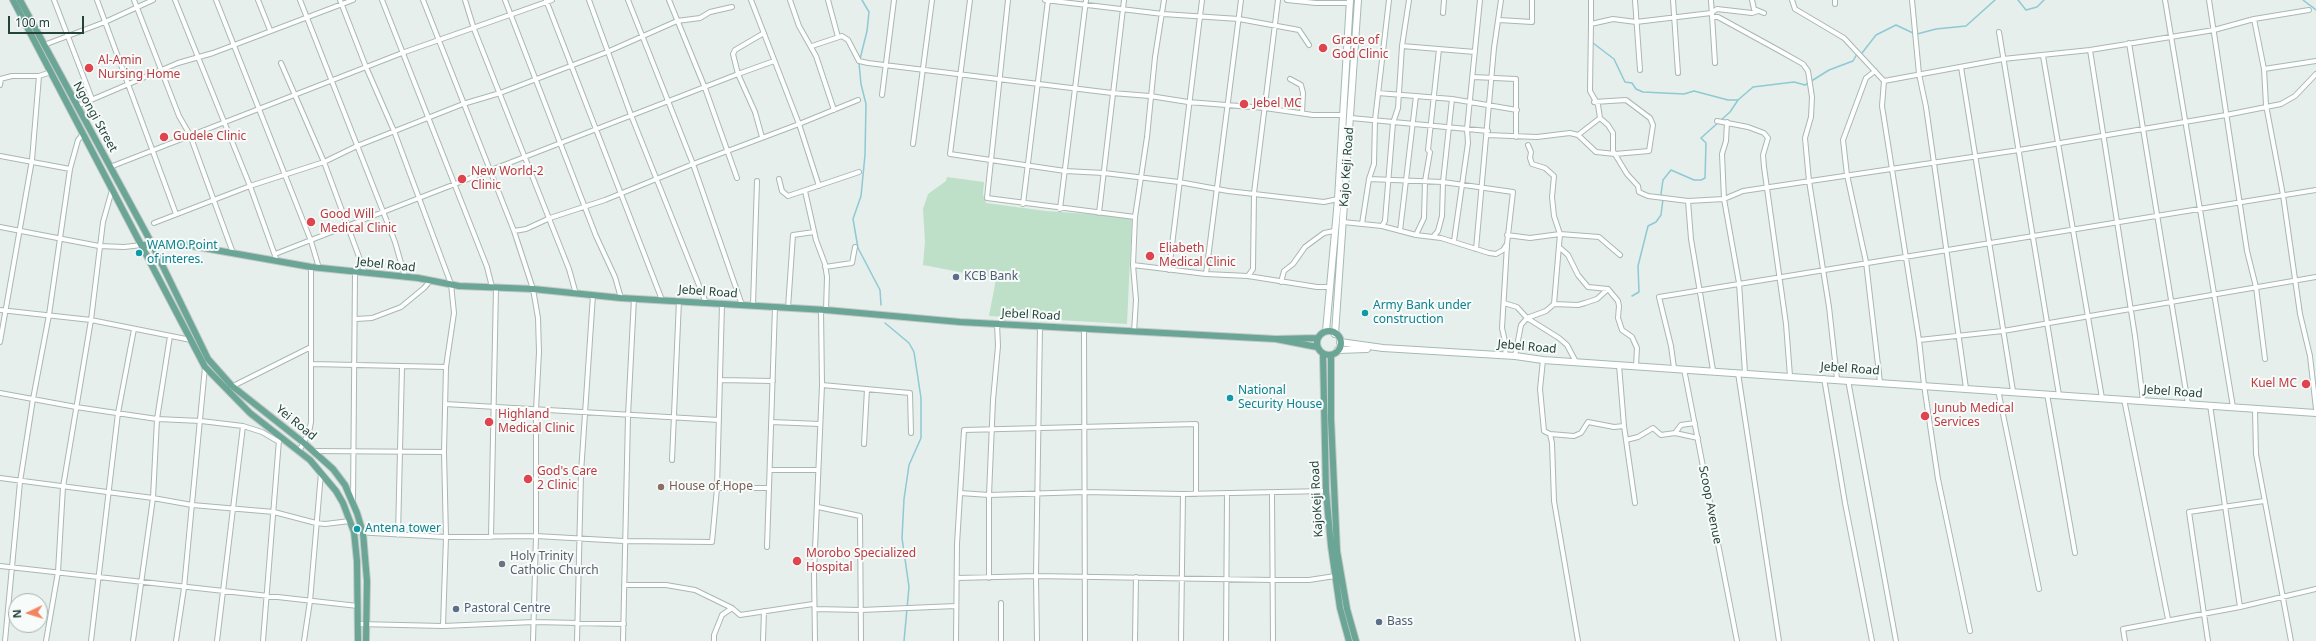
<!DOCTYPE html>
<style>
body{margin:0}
#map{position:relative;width:2316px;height:641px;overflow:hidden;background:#e6efeb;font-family:"Noto Sans",sans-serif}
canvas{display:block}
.north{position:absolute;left:8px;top:593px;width:40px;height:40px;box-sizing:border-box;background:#f7fbf9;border:1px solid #a3b1ad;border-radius:50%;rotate:266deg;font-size:11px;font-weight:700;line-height:16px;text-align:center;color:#24423a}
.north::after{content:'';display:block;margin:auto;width:14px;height:18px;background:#f4845f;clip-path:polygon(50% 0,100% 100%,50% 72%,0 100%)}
.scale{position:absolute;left:8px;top:16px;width:76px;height:18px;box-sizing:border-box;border:2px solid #24423a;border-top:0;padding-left:5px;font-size:12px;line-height:14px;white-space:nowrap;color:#24423a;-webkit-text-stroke:3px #f7fbf9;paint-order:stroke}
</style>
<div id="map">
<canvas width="2316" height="641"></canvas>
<div class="north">N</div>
<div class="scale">100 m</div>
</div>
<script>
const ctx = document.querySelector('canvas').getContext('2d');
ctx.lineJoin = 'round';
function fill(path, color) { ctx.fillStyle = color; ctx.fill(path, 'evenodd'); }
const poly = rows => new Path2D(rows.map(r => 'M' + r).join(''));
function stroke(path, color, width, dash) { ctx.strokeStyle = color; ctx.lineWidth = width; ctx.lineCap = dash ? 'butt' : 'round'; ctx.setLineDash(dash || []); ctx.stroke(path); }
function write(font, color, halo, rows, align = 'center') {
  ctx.font = font + ' "Noto Sans",sans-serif'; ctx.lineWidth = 4; ctx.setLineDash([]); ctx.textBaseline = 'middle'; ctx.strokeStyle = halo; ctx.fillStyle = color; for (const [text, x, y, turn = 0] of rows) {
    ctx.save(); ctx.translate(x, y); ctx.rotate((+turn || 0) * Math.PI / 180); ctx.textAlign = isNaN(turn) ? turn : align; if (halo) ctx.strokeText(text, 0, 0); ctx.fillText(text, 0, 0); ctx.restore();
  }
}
const green = poly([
 [947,177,984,182,983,194,986,203,1046,211,1132,217,1127,324,989,316,996,279,923,265,925,241,923,209,928,194,946,181]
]);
const stream = poly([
 [2018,0,2026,10,2037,7,2044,0],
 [2303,0,2316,10],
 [1917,34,1936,29,1966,26,1995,0],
 [1593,43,1614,59,1625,82,1632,83,1636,89,1643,92,1684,94,1694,91,1728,100,1738,100],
 [860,59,867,31,869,12,862,0],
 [859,63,861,84,866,104,865,155,861,196,853,219,858,248,880,290,881,305],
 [1632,296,1639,292,1638,266,1648,226,1656,222,1661,215,1663,199,1661,194,1663,180,1671,170,1694,180,1701,180,1705,178,1706,143,1701,138,1730,112,1738,100,1753,87,1794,82,1805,85,1829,70,1853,61,1857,54,1862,53,1876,35,1896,25,1913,33],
 [885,323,909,343,914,352,921,398,921,438,909,465,904,499,902,538,909,587,904,641]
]);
const minor = poly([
 [54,0,92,99],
 [97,0,176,214],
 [134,0,179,116,190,135,233,253],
 [175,0,250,186,277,261],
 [216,0,311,241,319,268],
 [258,0,270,30],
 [300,0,395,242,405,277],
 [340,0,366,67,394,131,451,284,454,313,446,367,444,452,446,537,443,626],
 [382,0,487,267,492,287],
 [423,0,514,231,533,289,538,318,539,352,536,410,536,536,533,641],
 [465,0,474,29,569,269,576,294],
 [505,0,596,236,615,277,621,298],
 [546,0,662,300],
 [589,0,631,115,706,303],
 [628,0,693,164,742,305],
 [669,0,705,88,737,178],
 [790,0,799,26,816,56,834,110],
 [828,0,838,37],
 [970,0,950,154,1065,171,1104,173,1179,182,1228,191,1324,202,1338,199],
 [1008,0,987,198,1135,217],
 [1045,0,1163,14,1239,19,1299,30,1309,45],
 [1287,0,1316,3,1349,3],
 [1591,0,1591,24,1613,19,1636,22,1711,13,1717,9,1752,13,1758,11],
 [1635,0,1640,70],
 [1673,0,1678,73],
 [1711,0,1715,63],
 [1752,0,1754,9,1764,13],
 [1792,0,1795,9,1844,38,1884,81],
 [1835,0,1835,4],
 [1912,0,1919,74,1926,107,1966,388],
 [2165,0,2233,407],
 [2209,0,2247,251,2256,287,2265,359],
 [1443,13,1444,0],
 [1712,17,1718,17,1780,51,1803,64,1808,71,1812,97,1811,117,1805,138,1809,181,1829,307,1837,379],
 [2254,19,2309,10],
 [1499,20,1532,22,1532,0],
 [1999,32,2059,395],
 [764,33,735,50,733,54,738,74,774,61],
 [2129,43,2188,404],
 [44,45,105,22,153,0],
 [812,46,842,36,848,40,859,61,868,63,1112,93,1150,96,1188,102,1265,108,1313,115,1343,115],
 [1402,46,1475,52],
 [2090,50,2135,336,2143,401],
 [2043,56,2102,398],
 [281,63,324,162,365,273],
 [1961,67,2013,391],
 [2264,69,2316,61],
 [1875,71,1866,78,1843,140,1847,175,1866,262,1880,382],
 [1473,77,1516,79,1516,137],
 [0,79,12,76,39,76,51,72],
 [1290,79,1301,85,1303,93,1302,113],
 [0,85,1,79],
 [1378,93,1452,99,1517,110],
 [882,95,894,0],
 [77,106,178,63,213,53,353,0],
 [1351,118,1488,131],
 [1600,118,1608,125,1613,133,1613,151,1627,174,1638,186,1639,192,1648,196,1688,201],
 [1717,121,1748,127,1764,133,1768,138,1763,155,1764,167,1786,324,1790,376],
 [1727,122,1726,141,1722,154,1724,199,1739,283,1745,373],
 [1487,135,1537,137,1570,133,1578,135,1596,152,1615,154,1649,151,1653,125,1650,118,1626,100,1594,102],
 [1578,135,1600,118,1598,105,1590,91,1591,24],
 [913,144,932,0],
 [0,156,70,169],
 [110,167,402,53,552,0],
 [779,179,782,191,788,196,859,172],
 [819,186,799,124,858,100],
 [805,191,816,240,825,264,827,277,826,310],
 [1023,204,1048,0],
 [1060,209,1086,0],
 [1099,213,1124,0],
 [1343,222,1382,226,1416,235,1441,238,1489,253,1496,254,1503,250,1507,244,1513,192,1443,182,1369,179],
 [154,223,250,186,324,162,357,146,463,104,500,93,607,52,677,21,700,18,710,12,732,7],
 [1362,224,1369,179,1374,164,1375,120,1389,0],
 [1382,226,1385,221,1393,123,1398,108,1402,46,1409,0],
 [0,227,99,246,124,247,142,245],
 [514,231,526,229,550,218,605,200,693,164,799,124,751,0],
 [1400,231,1416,96],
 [1416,235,1424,218,1425,181,1430,152,1428,150,1439,49],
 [1507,235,1530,238,1560,234,1599,237,1620,255],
 [1433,237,1438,231,1442,216,1443,182,1452,99],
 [1454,241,1468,143,1467,129,1480,0],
 [1559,247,1568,255,1578,275,1588,287,1608,289,1618,301,1619,306,1618,318,1622,330,1632,337,1637,348,1636,366],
 [1476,249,1494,48,1501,0],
 [275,254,738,74,755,112,762,137],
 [1133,265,1206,274,1248,276,1317,287,1330,287],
 [825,267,852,263,855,247],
 [1169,270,1202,0],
 [1206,274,1241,0],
 [1248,276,1253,269,1254,193,1278,0],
 [1281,282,1284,271,1293,264,1305,247,1324,233,1334,231],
 [1504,303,1517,307,1527,318,1559,338,1567,345,1576,362],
 [1554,304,1578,305,1585,303,1597,299,1608,289],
 [753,305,757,181],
 [788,308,793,235,814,232],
 [0,310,91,320,191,340],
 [356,319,372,318,401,307,424,288,430,281],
 [1084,329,1085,641],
 [1134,332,1136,300,1133,265,1135,217,1147,137,1155,57,1164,0],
 [1919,340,2003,331,2316,277],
 [0,342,32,160,39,76],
 [1505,356,1506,346,1502,328,1507,245],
 [1515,356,1521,325,1527,318,1546,311,1554,304,1560,234,1554,216,1552,197,1554,176,1545,168,1532,164,1530,158,1531,152,1528,145],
 [1543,360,1540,389,1544,431,1550,434,1552,443,1554,501,1578,641],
 [312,364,446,367],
 [1619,365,1624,426,1635,503],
 [1674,368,1671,346,1659,297,2316,190],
 [1684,369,1737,641],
 [1713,370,1691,239,1688,201,1724,199,1743,191,2019,150,2226,115,2281,104,2295,96,2316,74],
 [1738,373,1779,641],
 [1824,378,1845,503,1872,641],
 [720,380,773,381],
 [1848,380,1896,641],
 [822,385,910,393,911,433],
 [231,387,311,347],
 [1998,390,2039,589],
 [0,393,76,407,157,419,201,421,243,426,262,432,279,442],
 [2047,394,2075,553],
 [2124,399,2168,619],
 [445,404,719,420],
 [2210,405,2240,607],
 [2255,409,2256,454,2291,641],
 [771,422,820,424],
 [1675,433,1681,425,1695,423],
 [1550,434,1574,436,1581,433,1588,422,1614,427,1624,426],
 [1626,440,1638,437,1653,428,1661,435,1675,433,1698,438],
 [864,444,867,389],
 [299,451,309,433,311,422,311,267],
 [313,451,444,452],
 [672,460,679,301],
 [770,470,818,470],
 [0,478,153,498,192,505,274,512,316,523,325,524,350,521],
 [717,488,769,488],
 [960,493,989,495,1085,492,1183,494,1326,491],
 [1272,493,1273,641],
 [353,501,355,273],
 [818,507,860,516,861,641],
 [354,532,446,537,536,536,624,541,712,542,717,488,722,304],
 [398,535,402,367],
 [491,537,496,287],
 [767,547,775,307],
 [0,566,358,606],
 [957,578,1036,576,1272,580,1309,580,1335,576],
 [989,578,989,495,993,400,998,346,997,324],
 [624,585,666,585,695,590,732,608,740,615,813,604],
 [815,609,861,610,956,606],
 [359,624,443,626,534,622,624,624],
 [1970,631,1938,479,1924,385,1919,340,1882,106,1884,81,2003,59,2090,50,2214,30,2254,19,2264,69,2266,105,2283,195,2300,314,2310,356,2316,409],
 [5,641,20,482,33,399,49,315,70,169,78,140,83,134],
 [46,641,58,572,63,487,91,320,103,222,112,190],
 [91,641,118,413,134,329],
 [133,641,153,498,157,419,170,336],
 [176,641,184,588,205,367],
 [217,641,243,426],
 [263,641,279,440],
 [304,641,310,601,321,473],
 [577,641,581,473,593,295],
 [623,641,628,416,634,298],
 [714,641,714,635,722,615,732,608],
 [763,641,764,611],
 [815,641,814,573,822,385,821,310],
 [956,641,957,544,964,430,1196,424,1196,494],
 [1001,641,1001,603],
 [1037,641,1036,576,1040,327],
 [1135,641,1136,577],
 [1181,641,1183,494],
 [1226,641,1227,493],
 [2125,641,2123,629,2240,607,2316,589],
 [2208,641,2189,512,2264,501]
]);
const secondary = poly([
 [1326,331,1338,199,1350,0],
 [1335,334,1358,0],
 [1340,342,1383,348,1515,356,1543,360,2316,413],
 [1338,350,1367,349]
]);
const primary = poly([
 [13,0,205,367,250,413,310,460,336,491,343,503,354,532,357,561,358,641],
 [20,0,152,244,208,359,232,386,304,443,333,469,345,485,357,513,363,533,367,581,366,641],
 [142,245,181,244,311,267,418,278,459,286,533,289,621,298,826,310,960,322,1276,339],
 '1317 343a12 12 0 1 1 24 0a12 12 0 1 1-24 0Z',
 [1317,347,1276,339,1318,338],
 [1323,354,1326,491,1331,546,1340,608,1349,641],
 [1331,355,1331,419,1337,551,1347,609,1356,641]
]);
const markers = [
 [1323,48,5,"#e0444e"],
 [89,68,5,"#e0444e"],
 [1244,104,5,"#e0444e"],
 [164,137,5,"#e0444e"],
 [462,179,5,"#e0444e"],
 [311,222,5,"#e0444e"],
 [139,253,4,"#0f9aa8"],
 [1150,256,5,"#e0444e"],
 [956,277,4,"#5c6f8a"],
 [1365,313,4,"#0f9aa8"],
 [2306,384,5,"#e0444e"],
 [1230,398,4,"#0f9aa8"],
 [1925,416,5,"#e0444e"],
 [489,422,5,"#e0444e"],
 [528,479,5,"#e0444e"],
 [661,487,4,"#8d6e63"],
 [357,529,4,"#0f9aa8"],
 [797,561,5,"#e0444e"],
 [502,564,4,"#6b7280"],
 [456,609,4,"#5c6f8a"],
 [1379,622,4,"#5c6f8a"]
];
const healthNames = [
 ["Grace of",1332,41],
 ["God Clinic",1332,55],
 ["Al-Amin",98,61],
 ["Nursing Home",98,75],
 ["Jebel MC",1253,104],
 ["Gudele Clinic",173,137],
 ["New World-2",471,172],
 ["Clinic",471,186],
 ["Good Will",320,215],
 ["Medical Clinic",320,229],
 ["Eliabeth",1159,249],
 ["Medical Clinic",1159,263],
 ["Kuel MC",2297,384,"right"],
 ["Junub Medical",1934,409],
 ["Services",1934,423],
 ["Highland",498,415],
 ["Medical Clinic",498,429],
 ["God's Care",537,472],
 ["2 Clinic",537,486],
 ["Morobo Specialized",806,554],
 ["Hospital",806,568]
];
const streetNames = [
 ["Ngongi Street",95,117,61],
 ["Kajo Keji Road",1347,167,-86],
 ["Jebel Road",386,265,6],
 ["Jebel Road",708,292,4],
 ["Jebel Road",1031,315,3],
 ["Jebel Road",1527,347,5],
 ["Jebel Road",1850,369,4],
 ["Jebel Road",2173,392,4],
 ["Yei Road",296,423,39],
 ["KajoKeji Road",1317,499,-93],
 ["Scoop Avenue",1710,505,79]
];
const cultureNames = [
 ["WAMO.Point",147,246],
 ["of interes.",147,260],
 ["Army Bank under",1373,306],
 ["construction",1373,320],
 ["National",1238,391],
 ["Security House",1238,405],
 ["Antena tower",365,529]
];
const serviceNames = [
 ["KCB Bank",964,277],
 ["Pastoral Centre",464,609],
 ["Bass",1387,622]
];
const educationNames = [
 ["House of Hope",669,487]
];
const worshipNames = [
 ["Holy Trinity",510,557],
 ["Catholic Church",510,571]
];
fill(green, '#bfe0c8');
stroke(stream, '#8ec9d4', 1.5);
stroke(minor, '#a8b8b2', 6);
stroke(secondary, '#a4bbb3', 8);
stroke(primary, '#c2cac8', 8);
stroke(minor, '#fff', 4);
stroke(secondary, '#fff', 6);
stroke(primary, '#6aa596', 6);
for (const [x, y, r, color] of markers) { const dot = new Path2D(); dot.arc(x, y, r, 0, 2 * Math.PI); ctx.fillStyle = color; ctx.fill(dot); stroke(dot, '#f7fbf9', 1.5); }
write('12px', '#be3a42', '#f7fbf9', healthNames, 'left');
write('12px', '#24423a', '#f7fbf9', streetNames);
write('12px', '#0d838f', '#f7fbf9', cultureNames, 'left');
write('12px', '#4e5e75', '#f7fbf9', serviceNames, 'left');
write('12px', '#785e54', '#f7fbf9', educationNames, 'left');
write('12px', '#5b616d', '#f7fbf9', worshipNames, 'left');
</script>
